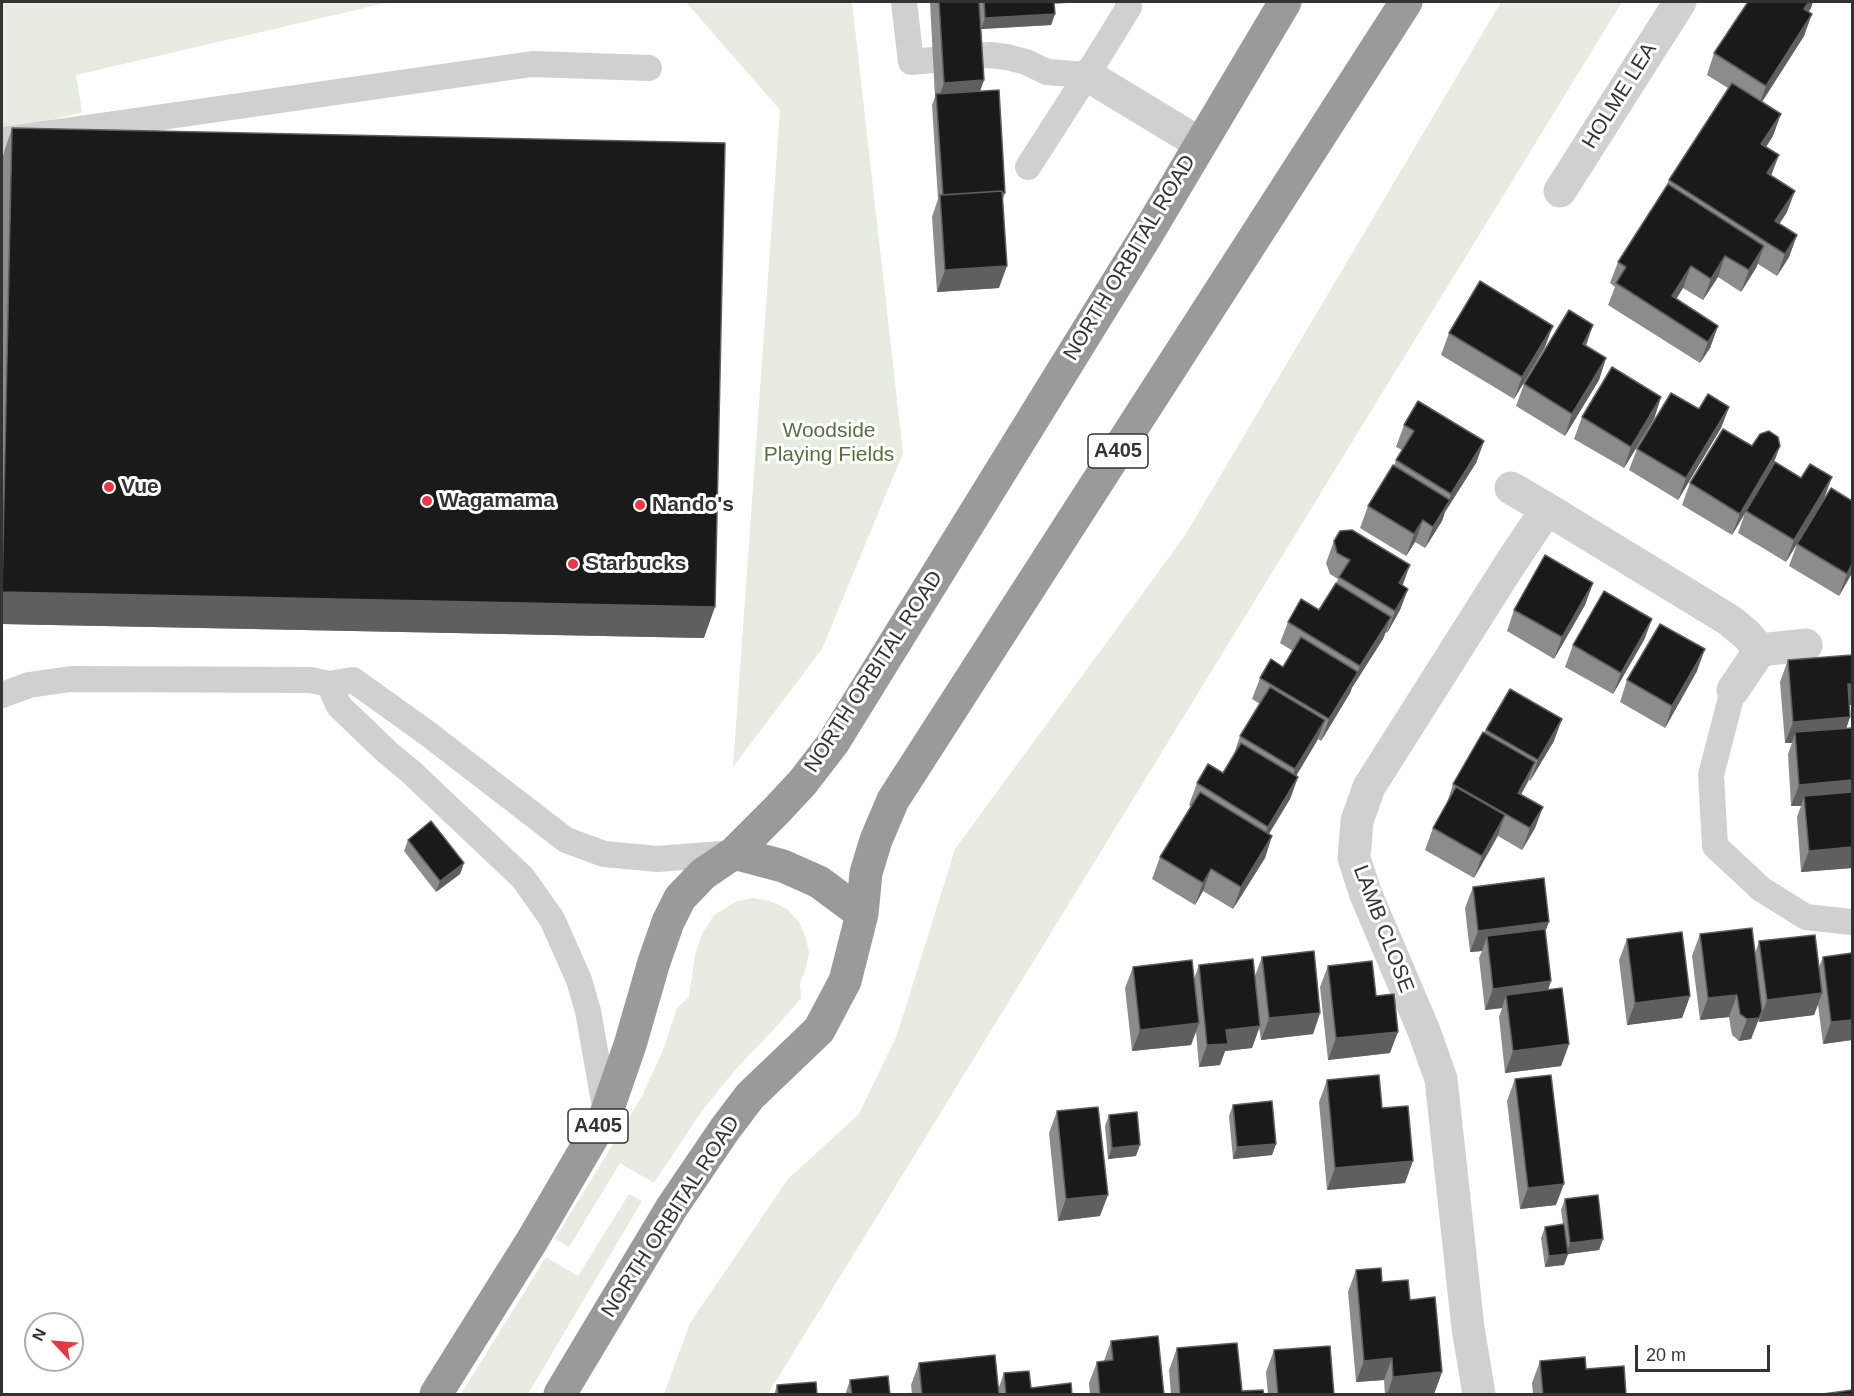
<!DOCTYPE html>
<style>
body{margin:0}
#map{position:relative;width:1854px;height:1396px;overflow:hidden;background:#fff;font-family:Arial,sans-serif}
canvas{display:block}
.frame{position:absolute;inset:0;border:3px solid #333;pointer-events:none}
.north{position:absolute;left:24px;top:1312px;width:60px;height:60px;box-sizing:border-box;background:#fff;border:2px solid #adadad;border-radius:50%;rotate:296deg;font-size:16px;font-weight:700;line-height:24px;text-align:center;color:#333}
.north::after{content:'';display:block;margin:auto;width:21px;height:27px;background:#e63946;clip-path:polygon(50% 0,100% 100%,50% 72%,0 100%)}
.scale{position:absolute;left:1635px;top:1345px;width:135px;height:27px;box-sizing:border-box;border:3px solid #333;border-top:0;padding-left:8px;font-size:18px;line-height:21px;white-space:nowrap;color:#333;-webkit-text-stroke:4px #fff;paint-order:stroke}
</style>
<div id="map">
<canvas width="1854" height="1396"></canvas>
<div class="frame"></div>
<div class="north">N</div>
<div class="scale">20 m</div>
</div>
<script>
const ctx = document.querySelector('canvas').getContext('2d');
ctx.lineJoin = 'round';
function fill(path, color) { ctx.fillStyle = color; ctx.fill(path, 'evenodd'); }
const poly = rows => new Path2D(rows.map(r => 'M' + r).join(''));
function stroke(path, color, width, dash) { ctx.strokeStyle = color; ctx.lineWidth = width; ctx.lineCap = dash ? 'butt' : 'round'; ctx.setLineDash(dash || []); ctx.stroke(path); }
function write(font, color, halo, rows, align = 'center') {
  ctx.font = font + ' Arial,sans-serif'; ctx.lineWidth = 6; ctx.setLineDash([]); ctx.textBaseline = 'middle'; ctx.strokeStyle = halo; ctx.fillStyle = color; for (const [text, x, y, turn = 0] of rows) {
    ctx.save(); ctx.translate(x, y); ctx.rotate((+turn || 0) * Math.PI / 180); ctx.textAlign = isNaN(turn) ? turn : align; if (halo) ctx.strokeText(text, 0, 0); ctx.fillText(text, 0, 0); ctx.restore();
  }
}
const green = poly([
 [2,2,390,2,76,75,82,112,2,133],
 [686,2,852,2,903,453,822,649,733,767,780,110],
 [1501,2,1622,2,768,1394,664,1394,690,1323,788,1179,859,1114,897,1035,955,849,1184,537],
 [753,898,770,901,787,909,799,922,806,938,809,953,806,968,800,984,801,998,777,1026,735,1070,701,1112,654,1183,620,1163,569,1247,555,1239,642,1096,663,1050,677,1008,689,997,695,954,702,934,714,915,737,901],
 [629,1194,642,1201,528,1394,461,1394,546,1257,578,1276]
]);
const lane = poly([
 [904,2,911,62,933,60],
 [973,56,990,55,1007,57,1026,62,1047,72,1087,75],
 [2,140,532,64,649,68],
 [1028,167,1087,75,1129,7,1128,2],
 [329,684,339,706,388,753,410,771,523,878,552,919,579,980,588,1011,606,1113],
 [1733,690,1711,775,1715,846,1761,889,1806,917,1852,922],
 [2,695,29,685,71,679,311,680,329,684,353,680,427,733,566,840,604,854,658,859,733,853]
]);
const street = poly([
 [1087,75,1199,143],
 [1560,191,1680,2],
 [1511,488,1547,509],
 [1760,650,1806,645],
 [1479,1394,1468,1328,1441,1079,1424,1031,1366,895,1354,858,1357,821,1369,787,1512,561,1547,509,1729,620,1746,634,1760,650,1733,690]
]);
const highway = poly([
 [734,853,783,866,819,882,862,914],
 [436,1394,533,1239,606,1114,630,1045,654,962,668,922,680,898,703,874,734,853,777,810,803,782,833,743,1146,236,1285,2],
 [560,1394,672,1207,725,1129,750,1096,819,1030,845,981,862,914,866,873,876,840,893,800,1406,2]
]);
const wall = poly([
 [930,2,1085,2,1054,3,1055,14,1051,25,981,29,984,80,980,91,1005,193,1003,199,999,288,937,292,932,217,938,199,932,105,935,97],
 [1811,8,1808,12,1804,36,1762,102,1773,136,1766,147,1771,176,1787,212,1779,224,1797,235,1789,257,1777,276,1758,264,1756,268,1741,292,1718,277,1703,300,1683,288,1676,299,1718,326,1710,348,1700,363,1608,305,1615,287,1610,283,1618,262,1667,185,1669,180,1728,88,1707,75,1714,53],
 [12,128,704,638,2,624,2,158],
 [1593,325,1586,346,1606,358,1599,380,1565,436,1516,406,1524,384],
 [1449,333,1545,347,1514,399,1441,355],
 [1661,397,1654,419,1624,468,1574,439,1582,417],
 [1729,407,1721,428,1678,500,1629,470,1637,449,1699,409],
 [1404,425,1484,441,1476,463,1445,512,1442,521,1425,548,1415,542,1406,556,1360,528,1368,506,1394,466,1396,460,1402,450,1396,447],
 [1752,446,1773,465,1824,499,1786,562,1738,533,1745,513,1732,535,1682,505,1690,483],
 [1852,501,1852,573,1839,596,1789,566,1797,544],
 [1334,541,1408,589,1400,610,1387,633,1386,632,1383,639,1352,687,1350,693,1321,741,1318,739,1296,776,1298,777,1290,799,1269,834,1272,836,1265,858,1233,909,1203,891,1195,905,1152,879,1160,857,1191,806,1189,805,1197,783,1223,773,1233,757,1240,736,1260,704,1252,699,1260,678,1283,667,1293,651,1280,643,1288,622,1319,610,1336,584,1338,579,1330,574,1326,563],
 [1593,583,1585,605,1554,659,1507,631,1514,610],
 [1652,619,1644,640,1613,694,1565,667,1573,645],
 [1852,655,1852,705,1850,705,1850,717,1846,728,1852,868,1801,872,1797,817,1801,806,1791,806,1788,754,1792,743,1785,743,1780,682,1788,660],
 [1697,671,1665,728,1620,702,1627,680],
 [1486,730,1554,741,1530,781,1529,780,1521,795,1543,807,1535,828,1522,850,1498,836,1474,878,1425,850,1433,828,1446,806,1453,784],
 [408,840,464,863,460,874,436,892,404,851],
 [1473,887,1545,931,1548,990,1569,1044,1561,1066,1505,1073,1499,1017,1502,1008,1485,1010,1479,958,1482,951,1470,952,1465,908],
 [1700,934,1755,954,1759,941,1819,967,1823,957,1852,1040,1823,1044,1818,1005,1814,1015,1759,1022,1758,1020,1751,1039,1739,1041,1732,1035,1729,1017,1700,1020,1692,956],
 [1627,939,1690,996,1682,1018,1627,1025,1619,960],
 [1262,957,1320,1013,1313,1034,1261,1040,1259,1027,1252,1048,1225,1051,1220,1065,1199,1067,1196,1032,1191,1045,1132,1051,1125,988,1133,967,1194,979,1199,965,1255,976],
 [1328,966,1376,996,1390,1053,1328,1060,1320,987],
 [1515,1079,1556,1205,1520,1209,1507,1101],
 [1327,1080,1382,1108,1405,1183,1327,1190,1319,1102],
 [1233,1105,1276,1144,1272,1155,1233,1159,1229,1116],
 [1057,1111,1100,1216,1058,1221,1049,1133],
 [1109,1115,1136,1156,1108,1159,1105,1126],
 [1565,1199,1603,1239,1599,1250,1568,1254,1564,1265,1545,1267,1541,1238,1545,1227,1563,1224,1561,1210],
 [1356,1270,1382,1282,1410,1300,1442,1372,1434,1394,1385,1395,1384,1380,1356,1382,1348,1292],
 [1111,1341,1164,1395,1090,1395,1089,1383,1097,1362,1104,1361],
 [1177,1348,1242,1391,1264,1395,1171,1395,1169,1370],
 [1274,1350,1334,1395,1268,1395,1266,1372],
 [1540,1361,1586,1369,1626,1395,1533,1395,1532,1383],
 [919,1363,999,1387,1004,1373,1031,1388,1072,1395,912,1395,911,1385],
 [850,1380,890,1395,845,1395],
 [777,1385,817,1395,774,1395]
]);
const shadedWall = poly([
 [1051,2,1085,2,1050,4],
 [1809,2,1813,2,1811,8,1796,30,1804,9],
 [1055,14,1051,25,981,29,985,18],
 [1812,14,1804,36,1758,108,1766,86],
 [984,80,976,102,937,102,944,83],
 [1781,114,1773,136,1754,166,1761,144],
 [1779,155,1771,176,1767,173],
 [1795,191,1787,212,1767,243,1775,221],
 [1797,235,1789,257,1777,276,1785,254],
 [1764,246,1756,268,1741,292,1749,270],
 [1725,256,1718,277,1703,300,1711,279],
 [1007,266,999,288,937,292,945,270],
 [1691,266,1683,288,1666,315,1672,296],
 [1593,325,1585,347,1583,344],
 [1553,326,1545,347,1514,399,1522,377],
 [1718,326,1710,348,1700,363,1708,342],
 [1606,358,1599,380,1565,436,1572,414],
 [1661,397,1654,419,1624,468,1631,447],
 [1729,407,1721,428,1678,500,1686,478],
 [1484,441,1476,463,1445,512,1442,521,1425,548,1433,527,1448,504,1451,494],
 [1780,446,1772,468,1732,535,1740,514],
 [1832,477,1824,499,1786,562,1794,540],
 [1423,520,1415,542,1406,556,1414,534],
 [1852,564,1852,573,1839,596,1847,574],
 [1410,565,1402,587,1399,583],
 [1593,583,1585,605,1554,659,1562,637],
 [1408,589,1400,610,1387,633,1395,611],
 [2,592,715,607,704,638,2,624],
 [1391,617,1383,639,1352,688,1360,666],
 [1652,619,1644,640,1613,694,1621,673],
 [1705,649,1697,671,1665,728,1672,706],
 [1358,672,1350,693,1321,741,1329,719],
 [1848,684,1852,684,1852,705,1840,706],
 [1850,717,1843,738,1795,732,1792,743,1785,743,1793,722],
 [1562,719,1554,741,1530,781,1538,760],
 [1325,720,1317,741,1287,791,1295,769],
 [1535,762,1527,783,1510,814,1518,793],
 [1298,777,1290,799,1260,848,1268,827],
 [1852,780,1852,801,1804,796,1801,806,1791,806,1799,785],
 [1543,807,1535,828,1522,850,1530,828],
 [1505,815,1497,837,1474,878,1482,856],
 [1272,836,1265,858,1233,909,1241,887],
 [1852,847,1852,868,1801,872,1809,851],
 [464,863,460,874,436,892,440,881],
 [1211,869,1203,891,1195,905,1203,883],
 [1549,922,1541,943,1487,936,1482,951,1470,952,1478,931],
 [1551,981,1544,1003,1506,995,1502,1008,1485,1010,1493,989],
 [1822,993,1814,1015,1759,1022,1767,1000],
 [1737,995,1729,1017,1700,1020,1708,998],
 [1690,996,1682,1018,1627,1025,1635,1003],
 [1762,1011,1751,1039,1739,1041,1747,1019],
 [1320,1013,1313,1034,1261,1040,1269,1018],
 [1852,1020,1852,1040,1823,1044,1831,1022],
 [1199,1023,1191,1045,1132,1051,1140,1030],
 [1260,1026,1252,1048,1225,1051,1220,1065,1199,1067,1207,1045,1226,1030],
 [1398,1032,1390,1053,1328,1060,1336,1038],
 [1569,1044,1561,1066,1505,1073,1513,1051],
 [1276,1144,1272,1155,1233,1159,1237,1147],
 [1140,1145,1136,1156,1108,1159,1112,1148],
 [1413,1161,1405,1183,1327,1190,1335,1168],
 [1564,1184,1556,1205,1520,1209,1528,1188],
 [1108,1195,1100,1216,1058,1221,1066,1199],
 [1603,1239,1599,1250,1568,1254,1564,1265,1545,1267,1549,1256,1566,1254,1570,1243],
 [1392,1358,1384,1380,1356,1382,1364,1361],
 [1442,1372,1434,1394,1387,1395,1393,1377]
]);
const building = poly([
 [939,2,979,2,984,80,944,83,939,2],
 [984,2,1054,2,1055,14,985,18,984,2],
 [1748,2,1809,2,1804,9,1812,14,1766,86,1714,53,1748,2],
 [1732,83,1781,114,1761,144,1779,155,1767,173,1795,191,1775,221,1797,235,1785,254,1669,180,1732,83],
 [999,90,1005,193,1003,193,1002,191,943,195,936,94,999,90],
 [12,128,725,143,715,607,2,592,12,128],
 [1668,184,1764,246,1749,270,1725,256,1711,279,1691,266,1672,296,1718,326,1708,342,1616,283,1626,267,1618,262,1668,184],
 [1002,191,1007,266,945,270,940,195,1002,191],
 [1480,281,1553,326,1522,377,1449,333,1480,281],
 [1569,310,1593,325,1583,344,1606,358,1572,414,1524,384,1569,310],
 [1612,367,1661,397,1631,447,1582,417,1612,367],
 [1671,393,1699,409,1708,394,1729,407,1686,478,1637,449,1671,393],
 [1418,401,1484,441,1451,494,1396,460,1414,431,1404,425,1418,401],
 [1723,429,1752,446,1760,434,1769,431,1778,437,1780,446,1740,514,1690,483,1723,429],
 [1775,462,1801,478,1810,464,1832,477,1794,540,1746,511,1775,462],
 [1393,465,1450,500,1433,527,1423,520,1414,534,1368,506,1393,465],
 [1831,488,1852,501,1852,564,1847,574,1797,544,1831,488],
 [1352,530,1410,565,1399,583,1408,589,1395,611,1339,577,1350,560,1337,553,1334,541,1340,531,1352,530],
 [1545,555,1593,583,1562,637,1514,610,1545,555],
 [1336,583,1391,617,1360,666,1288,622,1301,599,1319,610,1336,583],
 [1604,591,1652,619,1621,673,1573,645,1604,591],
 [1660,624,1705,649,1672,706,1627,680,1660,624],
 [1301,637,1358,672,1329,719,1260,678,1271,659,1283,667,1301,637],
 [1852,655,1852,684,1848,684,1850,717,1793,722,1788,660,1852,655],
 [1270,687,1325,720,1295,769,1240,736,1270,687],
 [1510,689,1562,719,1538,760,1486,730,1510,689],
 [1852,728,1852,780,1799,785,1795,732,1852,728],
 [1483,732,1535,762,1518,793,1543,807,1530,828,1453,784,1483,732],
 [1241,743,1298,777,1268,827,1197,783,1208,764,1223,773,1241,743],
 [1456,787,1505,815,1482,856,1433,828,1456,787],
 [1200,792,1272,836,1241,887,1211,869,1203,883,1160,857,1200,792],
 [1852,792,1852,847,1809,851,1804,796,1852,792],
 [431,821,464,863,440,881,408,840,431,821],
 [1544,878,1549,922,1478,931,1473,887,1544,878],
 [1752,928,1762,1011,1759,1018,1747,1019,1740,1014,1737,995,1708,998,1700,934,1752,928],
 [1545,929,1551,981,1493,989,1487,936,1545,929],
 [1682,932,1690,996,1635,1003,1627,939,1682,932],
 [1815,935,1822,993,1767,1000,1759,941,1815,935],
 [1314,951,1320,1013,1269,1018,1262,957,1314,951],
 [1852,953,1852,1020,1831,1022,1823,957,1852,953],
 [1253,959,1260,1026,1226,1030,1228,1044,1207,1045,1199,965,1253,959],
 [1192,960,1199,1023,1140,1030,1133,967,1192,960],
 [1372,961,1376,996,1394,994,1398,1032,1336,1038,1328,966,1372,961],
 [1562,988,1569,1044,1513,1051,1506,995,1562,988],
 [1379,1075,1382,1108,1408,1106,1413,1161,1335,1168,1327,1080,1379,1075],
 [1551,1075,1564,1184,1528,1188,1515,1079,1551,1075],
 [1272,1101,1276,1144,1237,1147,1233,1105,1272,1101],
 [1098,1107,1108,1195,1066,1199,1057,1111,1098,1107],
 [1137,1112,1140,1145,1112,1148,1109,1115,1137,1112],
 [1598,1195,1603,1239,1570,1243,1565,1199,1598,1195],
 [1564,1224,1568,1254,1549,1256,1545,1227,1564,1224],
 [1381,1268,1382,1282,1408,1280,1410,1300,1435,1297,1442,1372,1393,1377,1392,1358,1364,1361,1356,1270,1381,1268],
 [1158,1336,1164,1395,1100,1395,1097,1362,1113,1360,1111,1341,1158,1336],
 [1237,1343,1242,1391,1263,1390,1264,1395,1180,1395,1177,1348,1237,1343],
 [1330,1346,1334,1395,1278,1395,1274,1350,1330,1346],
 [995,1355,999,1395,922,1395,919,1363,995,1355],
 [1585,1357,1586,1369,1624,1366,1626,1395,1543,1395,1540,1361,1585,1357],
 [1029,1371,1031,1388,1071,1383,1072,1395,1006,1395,1004,1373,1029,1371],
 [888,1376,890,1395,852,1395,850,1380,888,1376],
 [816,1382,817,1395,778,1395,777,1385,816,1382],
 [1852,1390,1852,1395,1823,1395,1823,1394,1852,1390]
]);
const markers = [
 [109,487,6,"#e63946"],
 [427,501,6,"#e63946"],
 [640,505,6,"#e63946"],
 [573,564,6,"#e63946"]
];
const shields = [
 [1118,451,60],
 [598,1126,60]
];
const shieldNames = [
 ["A405",1118,451],
 ["A405",598,1126]
];
const streetNames = [
 ["HOLME LEA",1620,96,-58],
 ["NORTH ORBITAL ROAD",1130,258,-59],
 ["NORTH ORBITAL ROAD",874,672,-57],
 ["LAMB CLOSE",1383,929,69],
 ["NORTH ORBITAL ROAD",671,1217,-57]
];
const parkNames = [
 ["Woodside",829,431],
 ["Playing Fields",829,455]
];
const poiNames = [
 ["Vue",121,487],
 ["Wagamama",439,501],
 ["Nando's",652,505],
 ["Starbucks",585,564]
];
fill(green, '#e6ecdf');
stroke(lane, '#d0d0d0', 26);
stroke(street, '#d0d0d0', 33);
stroke(highway, '#9a9a9a', 33);
fill(wall, '#8c8c8c');
fill(shadedWall, '#5f5f5f');
fill(building, '#1a1a1a');
stroke(building, '#5f5f5f', 1.5);
for (const [x, y, r, color] of markers) { const dot = new Path2D(); dot.arc(x, y, r, 0, 2 * Math.PI); ctx.fillStyle = color; ctx.fill(dot); stroke(dot, '#fff', 2); }
for (const [x, y, w] of shields) { const box = new Path2D(); box.roundRect(x - w / 2, y - 17, w, 34, 4.5); ctx.fillStyle = '#fff'; ctx.fill(box); stroke(box, '#333', 1.5); }
write('bold 20px', '#333', null, shieldNames);
write('21px', '#333', '#fff', streetNames);
write('21px', '#56703f', '#fff', parkNames);
write('bold 21px', '#333', '#fff', poiNames, 'left');
</script>
